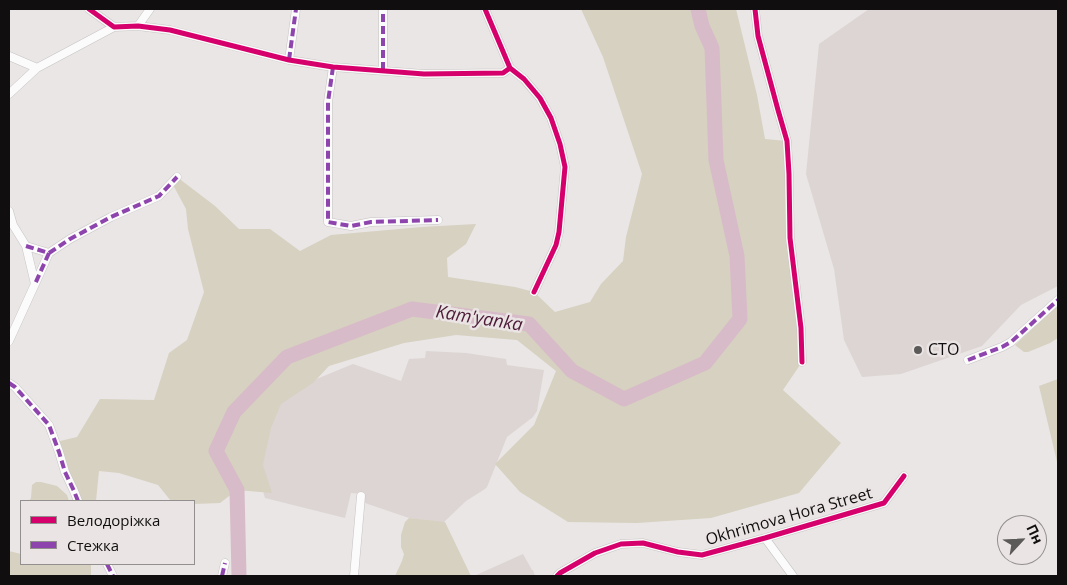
<!DOCTYPE html>
<meta charset="utf-8">
<style>
body{margin:0}
#map{position:relative;width:1067px;height:585px;overflow:hidden;background:#e9e6e5;font-family:"Open Sans",sans-serif}
canvas{display:block}
.frame{position:absolute;inset:0;border:10px solid #100e0e;pointer-events:none}
.legend{position:absolute;left:20px;top:500px;width:175px;height:65px;box-sizing:border-box;background:#eae5e4;border:1px solid #938f8e;margin:0;padding:6px 9px;list-style:none;font-size:15px;color:#100e0e}
.legend li{display:flex;align-items:center;gap:10px;height:25px}
.legend b{width:25px;border:1px solid #938f8e}
.north{position:absolute;left:997px;top:515px;width:50px;height:50px;box-sizing:border-box;background:#eae5e4;border:1px solid #938f8e;border-radius:50%;rotate:65deg;font-size:14px;font-weight:700;line-height:20px;text-align:center;color:#100e0e}
.north::after{content:'';display:block;margin:auto;width:18px;height:22px;background:#5c5a59;clip-path:polygon(50% 0,100% 100%,50% 72%,0 100%)}
</style>
<div id="map">
<canvas width="1067" height="585"></canvas>
<div class="frame"></div>
<ul class="legend">
<li><b style="height:6px;background:#d6006c"></b>Велодоріжка</li>
<li><b style="height:6px;background:#8e44ad"></b>Стежка</li>
</ul>
<div class="north">Пн</div>
</div>
<script>
const ctx = document.querySelector('canvas').getContext('2d');
ctx.lineJoin = 'round';
function fill(path, color) { ctx.fillStyle = color; ctx.fill(path, 'evenodd'); }
const poly = rows => new Path2D(rows.map(r => 'M' + r).join(''));
function stroke(path, color, width, dash) { ctx.strokeStyle = color; ctx.lineWidth = width; ctx.lineCap = dash ? 'butt' : 'round'; ctx.setLineDash(dash || []); ctx.stroke(path); }
function write(font, color, halo, rows, align = 'center') {
  ctx.font = font + ' "Open Sans",sans-serif'; ctx.lineWidth = 5; ctx.setLineDash([]); ctx.textBaseline = 'middle'; ctx.strokeStyle = halo; ctx.fillStyle = color; for (const [text, x, y, turn = 0] of rows) {
    ctx.save(); ctx.translate(x, y); ctx.rotate((+turn || 0) * Math.PI / 180); ctx.textAlign = isNaN(turn) ? turn : align; if (halo) ctx.strokeText(text, 0, 0); ctx.fillText(text, 0, 0); ctx.restore();
  }
}
const built = poly([
 [869,9,1058,9,1058,286,1021,305,982,346,901,374,862,377,844,340,834,269,806,174,819,44],
 [426,351,466,353,506,359,507,365,544,370,537,411,533,417,507,437,487,487,485,489,466,501,443,523,409,518,365,503,362,494,351,493,345,518,265,498,253,457,268,411,314,380,353,364,401,381,409,359,425,358],
 [523,554,532,570,533,570,535,576,474,576]
]);
const green = poly([
 [581,9,736,9,757,95,765,139,787,141,802,362,783,390,841,443,799,493,711,518,637,523,568,522,520,492,495,464,534,425,556,371,517,340,456,335,404,343,329,366,313,383,281,404,271,428,263,465,272,493,237,490,220,503,194,504,194,501,171,501,158,485,119,473,99,471,96,501,78,501,56,442,77,437,100,399,154,400,169,353,187,340,204,292,188,229,186,209,172,183,177,177,215,206,239,229,270,229,300,251,331,235,422,227,476,224,466,244,447,258,448,277,515,287,534,292,555,312,590,302,601,284,623,261,626,237,642,174,603,57],
 [1058,305,1058,338,1050,343,1028,352,1024,352,1015,345],
 [1058,379,1058,466,1039,386],
 [36,482,41,482,57,486,67,495,69,501,29,501,31,498,32,485],
 [409,518,445,522,471,576,395,576,402,561,404,554,401,547,401,535,405,522],
 [9,551,21,554,21,564,91,564,91,576,9,576]
]);
const river = poly([
 [239,576,237,490,216,451,234,412,287,357,412,309,529,324,572,371,624,399,705,363,740,319,737,256,716,160,712,48,702,26,698,9]
]);
const street = poly([
 [89,9,114,27,138,26,170,30,289,60,333,67,424,74,503,73,510,68],
 [485,9,510,68,524,79,540,98,551,118,560,144,565,167,559,232,556,245,534,292],
 [755,9,758,36,778,110,787,141,789,174,790,238,801,328,802,362],
 [138,26,150,9],
 [9,56,37,68],
 [289,60,296,9],
 [333,67,328,102,328,222,351,226,371,222,438,220],
 [383,70,383,9],
 [9,94,37,68,114,27],
 [9,211,13,225,26,246,35,284,9,341],
 [26,246,49,253,35,284],
 [49,253,70,239,111,217,159,196,177,177],
 [968,360,1002,347,1011,342,1058,300],
 [9,383,15,387,49,425,59,452,65,472,74,491,78,501],
 [765,538,793,576],
 [107,564,113,576],
 [222,576,225,563],
 [354,576,361,496],
 [557,576,560,573,595,553,621,544,643,543,678,552,702,555,765,538,884,503,904,476]
]);
const quiet = poly([
 [289,60,296,9],
 [333,67,328,102,328,222,351,226,371,222,438,220],
 [383,70,383,9],
 [26,246,49,253,35,284],
 [49,253,70,239,111,217,159,196,177,177],
 [968,360,1002,347,1011,342,1058,300],
 [9,383,15,387,49,425,59,452,65,472,74,491,78,501],
 [107,564,113,576],
 [222,576,225,563]
]);
const cycleway = poly([
 [89,9,114,27,138,26,170,30,289,60,333,67,424,74,503,73,510,68],
 [485,9,510,68,524,79,540,98,551,118,560,144,565,167,559,232,556,245,534,292],
 [755,9,758,36,778,110,787,141,789,174,790,238,801,328,802,362],
 [557,576,560,573,595,553,621,544,643,543,678,552,702,555,765,538,884,503,904,476]
]);
const markers = [
 [918,350,5,"#5c5a59"]
];
const poiNames = [
 ["СТО",928,350]
];
const streetNames = [
 ["Okhrimova Hora Street",789,517,-16]
];
const waterNames = [
 ["Kam'yanka",479,319,9]
];
fill(built, '#ddd5d3');
fill(green, '#d7d1c1');
stroke(river, '#d8bbc8', 15);
stroke(street, '#c6c4c3', 9);
stroke(street, '#fcfbfb', 8);
stroke(quiet, '#8e44ad', 4, [8, 4]);
stroke(cycleway, '#d6006c', 5);
for (const [x, y, r, color] of markers) { const dot = new Path2D(); dot.arc(x, y, r, 0, 2 * Math.PI); ctx.fillStyle = color; ctx.fill(dot); stroke(dot, '#eae5e4', 2); }
write('16px', '#100e0e', '#eae5e4', poiNames, 'left');
write('16px', '#100e0e', '#eae5e4', streetNames);
write('italic 18px', '#4d1b38', '#eae5e4', waterNames);
</script>
